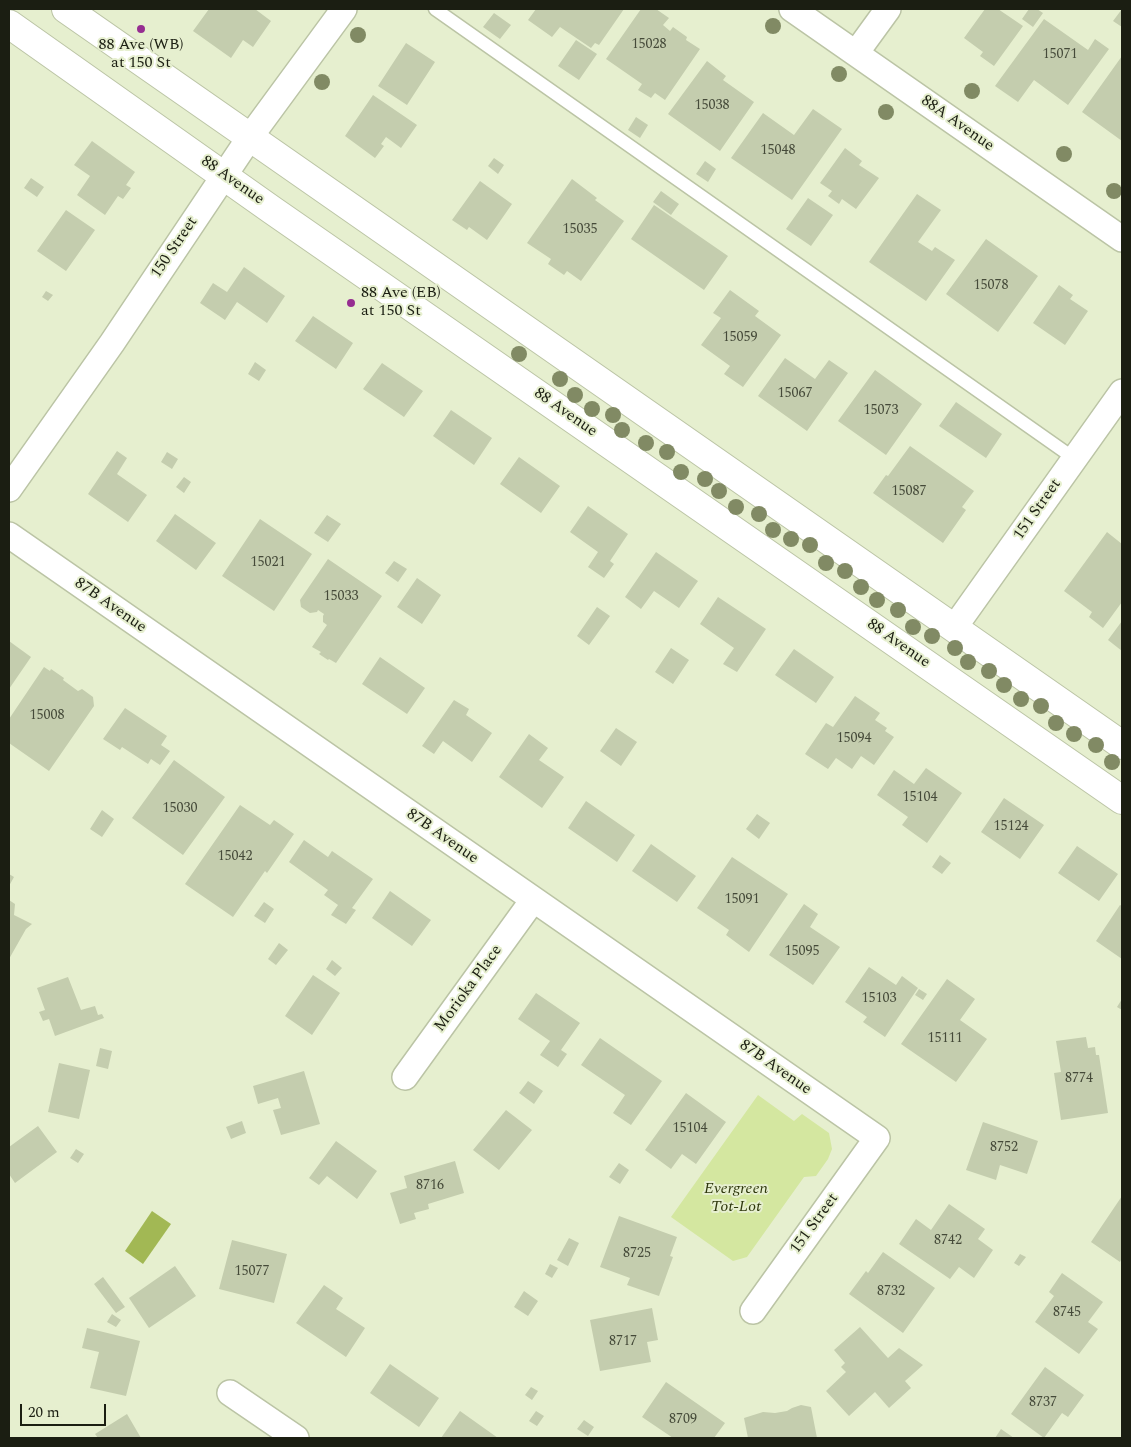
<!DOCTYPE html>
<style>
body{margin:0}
#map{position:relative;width:1131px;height:1447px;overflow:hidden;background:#e6efcf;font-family:Spectral,serif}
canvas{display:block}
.frame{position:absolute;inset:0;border:10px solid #1b1e12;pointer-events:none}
.scale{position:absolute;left:20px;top:1404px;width:86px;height:22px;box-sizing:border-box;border:2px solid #1b1e12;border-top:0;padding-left:6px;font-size:15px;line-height:18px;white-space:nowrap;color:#1b1e12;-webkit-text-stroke:4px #e6efcf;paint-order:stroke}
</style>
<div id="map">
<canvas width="1131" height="1447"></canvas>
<div class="frame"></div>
<div class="scale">20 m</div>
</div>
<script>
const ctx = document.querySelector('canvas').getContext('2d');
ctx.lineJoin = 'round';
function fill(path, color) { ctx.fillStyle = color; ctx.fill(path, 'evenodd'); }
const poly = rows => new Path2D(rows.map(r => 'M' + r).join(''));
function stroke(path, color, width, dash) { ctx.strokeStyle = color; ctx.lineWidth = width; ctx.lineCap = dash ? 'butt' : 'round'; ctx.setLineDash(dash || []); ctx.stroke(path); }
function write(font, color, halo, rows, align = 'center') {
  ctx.font = font + ' Spectral,serif'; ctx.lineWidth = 4; ctx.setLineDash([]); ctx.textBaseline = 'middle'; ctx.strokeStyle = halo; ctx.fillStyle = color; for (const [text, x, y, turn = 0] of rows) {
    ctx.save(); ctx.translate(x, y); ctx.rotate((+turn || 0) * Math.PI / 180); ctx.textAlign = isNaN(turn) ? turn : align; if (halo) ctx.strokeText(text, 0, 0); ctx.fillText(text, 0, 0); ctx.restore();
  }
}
const green = poly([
 [758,1095,794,1121,802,1114,829,1133,832,1149,828,1159,816,1176,804,1177,747,1257,733,1261,671,1217]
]);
const water = poly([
 [152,1211,171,1224,143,1264,125,1251]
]);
const building = poly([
 [209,9,255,9,271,21,253,47,243,40,231,58,193,31],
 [536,9,624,9,599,45,595,43,591,48,560,27,552,37,528,20],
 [641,9,656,9,669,18,663,25,670,31,673,27,687,37,686,40,700,49,665,100,655,93,651,98,638,90,642,84,606,59],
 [985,9,998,9,1023,26,994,66,980,56,983,52,964,38],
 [1029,9,1037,9,1043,13,1033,27,1022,19],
 [1122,9,1122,27,1113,21],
 [494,13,511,25,500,39,483,27],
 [1044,19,1088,50,1095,39,1109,49,1068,105,1034,80,1018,102,995,86],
 [576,40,597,54,579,80,558,66],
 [406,43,435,62,407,105,378,86],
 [1122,56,1122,141,1082,112],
 [707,61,726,76,723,80,754,102,720,151,668,114],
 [373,95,417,125,401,148,386,137,381,144,384,146,375,158,345,136],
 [813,109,842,129,792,200,731,158,763,113,794,135],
 [636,117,648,125,640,138,628,130],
 [92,141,135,172,126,185,131,188,123,199,118,196,105,215,77,195,90,176,74,165],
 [845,148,862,161,859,165,879,178,856,209,842,199,839,204,828,196,832,191,820,183],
 [494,158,504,165,498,174,488,166],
 [705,161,716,169,708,182,696,174],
 [31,178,44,187,37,197,24,188],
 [572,179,597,198,595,200,624,221,581,281,567,271,564,275,548,264,551,259,527,243],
 [480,181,512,204,487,240,469,227,467,230,452,220],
 [661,191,679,204,671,215,653,202],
 [917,194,941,210,918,242,932,251,935,247,955,260,926,301,869,262],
 [808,198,833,215,811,246,786,229],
 [654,205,728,256,704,290,631,239],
 [66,210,95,230,66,271,37,251],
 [986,239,1038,276,998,332,946,294],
 [244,267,285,296,267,323,237,302,225,320,200,303,213,283,227,292],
 [1059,285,1073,295,1070,299,1088,311,1065,345,1033,323],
 [730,290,759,311,755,316,781,335,743,387,724,374,730,366,701,345,721,318,713,313],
 [46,291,53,295,48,301,42,297],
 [313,316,353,343,336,369,295,341],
 [785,358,815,379,829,360,848,373,807,431,758,396],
 [255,362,266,370,259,381,248,374],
 [382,363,423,391,404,417,363,389],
 [875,370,922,404,886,455,838,421],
 [956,402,1002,434,986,458,939,426],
 [451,410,492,438,474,465,433,436],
 [910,446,974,491,962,507,966,510,943,543,873,493,886,475,888,476],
 [117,451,127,458,117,474,147,495,128,522,88,494],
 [167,452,178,459,172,469,161,462],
 [519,457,560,486,541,513,500,484],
 [184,477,191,482,184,493,176,487],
 [588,506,628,534,610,561,614,564,604,578,588,567,598,552,570,532],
 [175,514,216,543,196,570,156,541],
 [327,515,341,524,328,542,314,533],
 [260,519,312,554,274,611,222,576],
 [1107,532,1122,544,1122,602,1103,628,1089,617,1092,612,1064,591],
 [656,552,698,581,679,608,654,591,641,609,625,597],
 [328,559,382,596,336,663,329,659,328,660,319,654,321,652,312,647,327,625,323,622,323,616,324,614,318,610,317,612,310,613,301,607,300,600],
 [394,561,407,569,398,582,385,573],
 [417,578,441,595,422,624,397,607],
 [718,597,766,629,737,672,723,664,734,648,700,624],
 [597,607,610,616,589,645,577,636],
 [1122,621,1122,651,1108,640],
 [9,641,31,657,9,689],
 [671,648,689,660,673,684,655,672],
 [794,649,834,677,816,703,775,675],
 [380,657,425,688,407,714,362,684],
 [44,667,50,671,51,669,64,678,63,680,78,691,82,689,93,697,94,706,49,771,9,743,9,719],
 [855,696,880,713,875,720,887,728,885,731,894,737,874,765,861,756,852,769,836,758,828,769,805,754,826,723,833,727],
 [454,700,469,709,466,715,492,733,472,762,443,741,434,754,422,746],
 [125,708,167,736,161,745,170,751,160,765,151,759,148,764,122,747,120,750,103,739],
 [616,728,637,742,621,766,600,751],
 [529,734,548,748,539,760,564,777,542,808,499,777],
 [174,760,225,797,183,855,132,818],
 [926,768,962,793,927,843,902,825,908,817,877,795,894,770,914,784],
 [1004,798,1044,825,1020,859,981,832],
 [586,801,635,835,617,862,568,828],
 [240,805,270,825,274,820,294,834,267,873,265,871,233,917,185,884],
 [102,810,114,819,102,837,90,829],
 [757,814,770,823,759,839,746,829],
 [304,840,328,857,332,851,373,879,352,908,356,910,346,924,331,915,338,905,324,895,328,890,289,862],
 [651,844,696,876,677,902,632,871],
 [1077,846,1118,874,1099,901,1058,873],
 [940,855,951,863,942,874,932,867],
 [732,857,788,894,749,952,726,935,729,930,697,908],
 [9,874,14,877,9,886],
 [390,891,431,920,412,946,372,918],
 [9,900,15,904,14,915,32,924,26,929,9,959],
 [264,902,274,909,265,923,254,916],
 [804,904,818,914,810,927,840,947,813,985,769,955],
 [1120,905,1122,906,1122,959,1096,941],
 [279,943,288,950,276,965,268,959],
 [332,960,342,968,335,976,326,969],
 [869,967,896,985,902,976,918,988,885,1037,863,1022,867,1017,845,1002],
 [313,975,340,993,312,1035,285,1016],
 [68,977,81,1010,95,1006,98,1015,102,1014,104,1018,55,1036,49,1019,43,1021,39,1012,45,1010,37,988],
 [947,979,975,999,960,1020,987,1039,956,1082,901,1044],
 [919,989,927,994,923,1000,915,995],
 [536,993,580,1023,561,1050,567,1054,558,1067,540,1055,550,1041,518,1019],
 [1122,999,1122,1010,1117,1007],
 [1086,1037,1088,1048,1095,1047,1096,1055,1099,1055,1108,1113,1061,1120,1054,1073,1061,1072,1056,1041],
 [600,1038,662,1081,631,1125,613,1113,625,1095,581,1065],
 [100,1048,112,1051,108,1069,96,1066],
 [59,1063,90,1070,79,1119,48,1112],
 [304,1071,320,1124,281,1135,273,1110,281,1108,278,1098,258,1104,253,1086],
 [528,1081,543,1091,534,1104,519,1093],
 [686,1093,726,1122,696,1164,682,1154,671,1169,645,1150],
 [506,1110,532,1130,499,1170,473,1150],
 [242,1121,246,1133,231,1139,226,1127],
 [983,1122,1038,1141,1027,1174,1000,1165,996,1180,966,1170],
 [38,1126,57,1152,15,1183,9,1174,9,1147],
 [336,1141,377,1171,357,1199,327,1176,319,1185,309,1178],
 [76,1149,84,1154,78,1163,70,1158],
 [455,1161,464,1193,428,1204,429,1209,414,1213,416,1219,400,1224,390,1193,407,1188,404,1176],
 [619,1163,629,1170,620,1184,609,1177],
 [1122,1196,1122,1258,1120,1262,1091,1242],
 [949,1204,985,1229,978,1239,993,1250,974,1278,959,1267,950,1279,899,1244,916,1219,931,1230],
 [619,1216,677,1237,670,1256,673,1257,659,1296,627,1285,630,1278,600,1267],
 [569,1238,579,1243,568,1266,557,1260],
 [232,1240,287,1254,274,1303,219,1289],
 [883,1252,935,1288,903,1333,849,1294,866,1271,868,1273],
 [1020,1254,1026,1257,1019,1266,1014,1263],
 [550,1264,558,1268,552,1278,545,1274],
 [175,1266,196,1296,149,1328,129,1298],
 [1062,1273,1103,1302,1088,1322,1098,1329,1079,1354,1035,1322,1054,1296,1049,1292],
 [103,1277,125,1307,116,1313,94,1284],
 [324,1285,343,1298,336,1309,365,1328,346,1357,296,1323],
 [524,1291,538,1301,528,1316,514,1307],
 [652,1308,658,1340,647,1342,651,1362,600,1371,590,1320],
 [112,1314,121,1320,116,1327,107,1322],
 [860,1327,888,1358,899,1348,923,1365,905,1381,911,1388,889,1408,875,1392,849,1416,826,1391,846,1372,841,1367,845,1363,834,1350],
 [87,1328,140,1341,126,1396,90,1388,99,1352,82,1348],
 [390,1364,439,1398,419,1427,370,1393],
 [1045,1367,1084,1395,1068,1417,1062,1413,1044,1438,1011,1414],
 [666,1382,725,1423,714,1438,673,1438,642,1417],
 [531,1387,538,1391,532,1400,525,1395],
 [801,1405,811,1407,817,1438,748,1438,744,1418,763,1412,775,1413,787,1411,792,1408],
 [460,1411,498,1438,441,1438],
 [536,1411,544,1416,537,1426,529,1421],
 [127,1414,141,1438,98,1438,95,1434],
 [584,1420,594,1427,588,1436,577,1429],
 [1001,1429,1014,1438,995,1438]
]);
const service = poly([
 [435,9,1075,459]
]);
const minor = poly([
 [792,9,1122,239],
 [856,53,888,9],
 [9,489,112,343,250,137,344,9],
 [9,535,877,1138,753,1311],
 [954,628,1122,392],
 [405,1077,533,900],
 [230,1393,296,1438]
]);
const secondary = poly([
 [66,9,1122,745],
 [9,24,272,210,1122,800]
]);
const trees = [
 [773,26],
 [358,35],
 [839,74],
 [322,82],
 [972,91],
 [886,112],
 [1064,154],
 [1114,191],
 [519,354],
 [560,379],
 [575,395],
 [592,409],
 [613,415],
 [622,430],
 [646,443],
 [667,452],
 [681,472],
 [705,479],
 [719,491],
 [736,507],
 [759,514],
 [773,530],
 [791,539],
 [810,545],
 [826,563],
 [845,571],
 [861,587],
 [877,600],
 [898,610],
 [913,627],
 [932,636],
 [955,648],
 [968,662],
 [989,671],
 [1004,685],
 [1021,699],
 [1041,706],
 [1056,723],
 [1074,734],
 [1096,745],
 [1112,762]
];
const markers = [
 [141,29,5,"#962d91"],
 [351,303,5,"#962d91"]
];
const numberNames = [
 ["15028",649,45],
 ["15071",1060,55],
 ["15038",712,106],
 ["15048",778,151],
 ["15035",580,230],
 ["15078",991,286],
 ["15059",740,338],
 ["15067",795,394],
 ["15073",881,411],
 ["15087",909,492],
 ["15021",268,563],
 ["15033",341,597],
 ["15008",47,716],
 ["15094",854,739],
 ["15104",920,798],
 ["15030",180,809],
 ["15124",1011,827],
 ["15042",235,857],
 ["15091",742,900],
 ["15095",802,952],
 ["15103",879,999],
 ["15111",945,1039],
 ["8774",1079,1079],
 ["15104",690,1129],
 ["8752",1004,1148],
 ["8716",430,1186],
 ["8742",948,1241],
 ["8725",637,1254],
 ["15077",252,1272],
 ["8732",891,1292],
 ["8745",1067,1313],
 ["8717",623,1342],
 ["8737",1043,1403],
 ["8709",683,1420]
];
const poiNames = [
 ["88 Ave (WB)",141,46],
 ["at 150 St",141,64],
 ["88 Ave (EB)",361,294,"left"],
 ["at 150 St",361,312,"left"]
];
const streetNames = [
 ["88A Avenue",957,124,35],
 ["88 Avenue",232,181,35],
 ["150 Street",175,248,-56],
 ["88 Avenue",565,413,35],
 ["151 Street",1038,510,-55],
 ["87B Avenue",110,606,35],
 ["88 Avenue",898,644,35],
 ["87B Avenue",442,837,35],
 ["Morioka Place",469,989,-54],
 ["87B Avenue",775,1068,35],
 ["151 Street",815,1224,-54]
];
const parkNames = [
 ["Evergreen",736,1190],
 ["Tot-Lot",736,1208]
];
fill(green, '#d4e7a0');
fill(water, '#a2b854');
fill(building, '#c4cdae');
stroke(service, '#bbc4a5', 15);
stroke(minor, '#bbc4a5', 28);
stroke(secondary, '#bbc4a5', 30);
stroke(service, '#fff', 12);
stroke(minor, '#fff', 25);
stroke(secondary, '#fff', 28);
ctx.fillStyle = '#818a64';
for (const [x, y] of trees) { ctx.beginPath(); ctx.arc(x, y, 8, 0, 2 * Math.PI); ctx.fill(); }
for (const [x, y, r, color] of markers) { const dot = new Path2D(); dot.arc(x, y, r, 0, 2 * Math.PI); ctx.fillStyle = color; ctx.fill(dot); stroke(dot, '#e6efcf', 2); }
write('14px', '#454a39', null, numberNames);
write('16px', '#1b1e12', '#e6efcf', poiNames);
write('16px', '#1b1e12', '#e6efcf', streetNames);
write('italic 16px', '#2e370c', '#e6efcf', parkNames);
</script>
